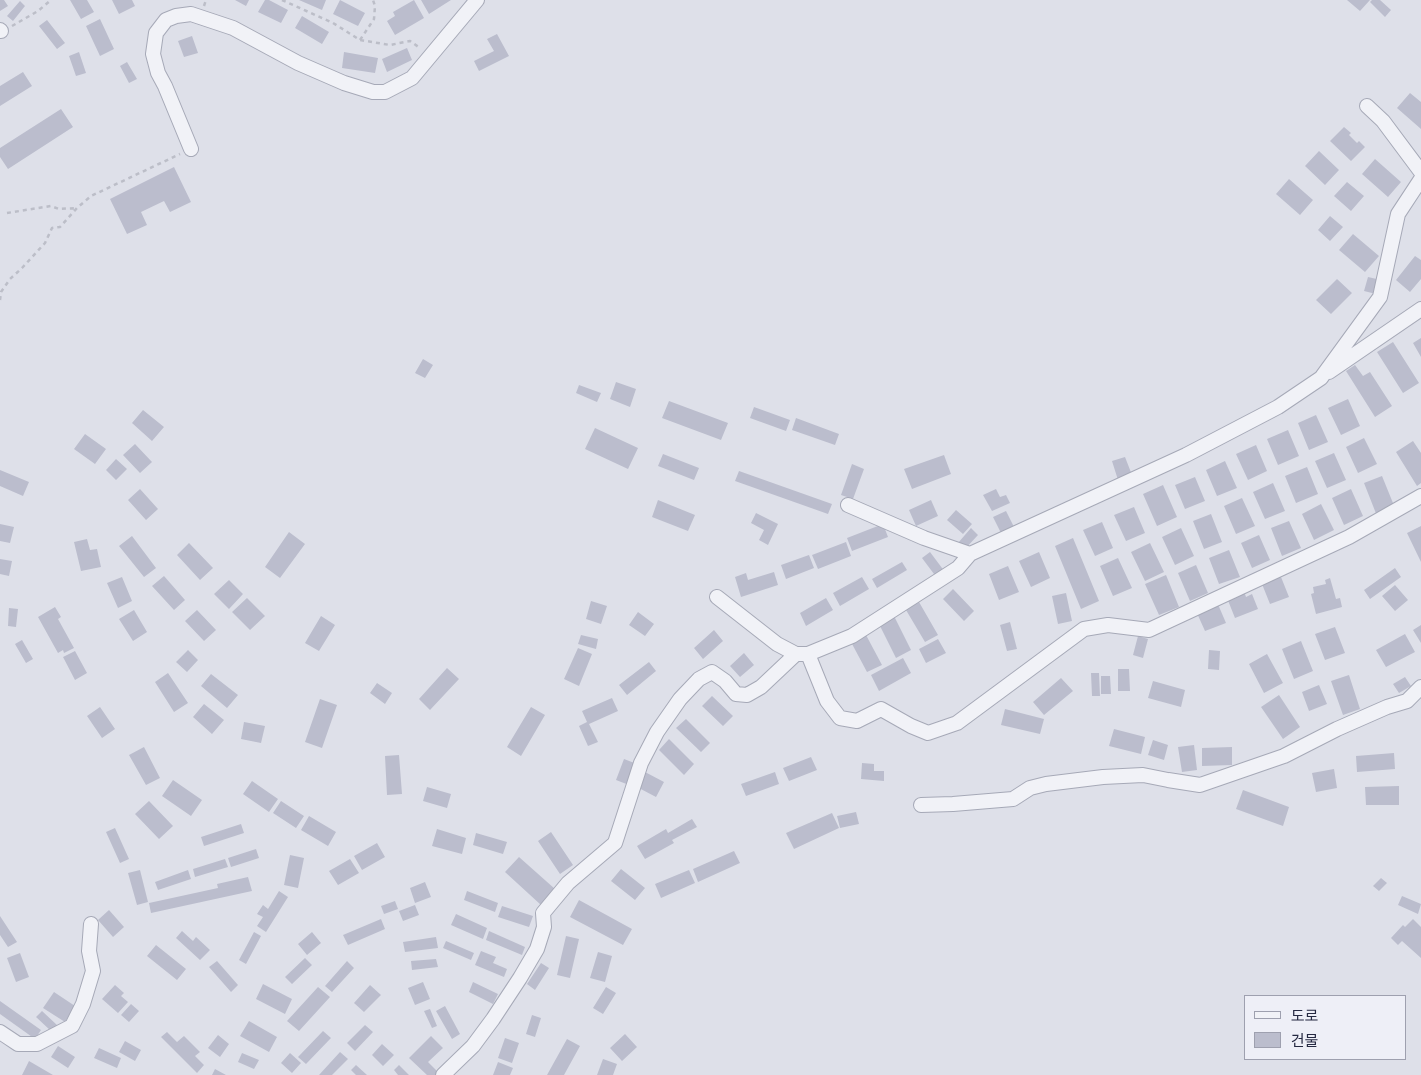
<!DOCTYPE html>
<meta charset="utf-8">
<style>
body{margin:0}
#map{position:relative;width:1421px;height:1075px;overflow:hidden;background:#dee0e9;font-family:"Public Sans","Noto Sans KR",sans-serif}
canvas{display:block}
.legend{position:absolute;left:1244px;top:995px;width:162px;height:65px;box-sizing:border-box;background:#eeeff7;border:1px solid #9ea0af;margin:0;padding:6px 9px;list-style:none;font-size:15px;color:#252942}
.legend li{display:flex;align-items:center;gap:10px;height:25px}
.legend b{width:25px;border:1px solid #9ea0af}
</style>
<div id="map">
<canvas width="1421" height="1075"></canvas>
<ul class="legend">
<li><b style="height:6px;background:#f1f2f7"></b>도로</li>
<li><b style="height:14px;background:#bbbdcd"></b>건물</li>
</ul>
</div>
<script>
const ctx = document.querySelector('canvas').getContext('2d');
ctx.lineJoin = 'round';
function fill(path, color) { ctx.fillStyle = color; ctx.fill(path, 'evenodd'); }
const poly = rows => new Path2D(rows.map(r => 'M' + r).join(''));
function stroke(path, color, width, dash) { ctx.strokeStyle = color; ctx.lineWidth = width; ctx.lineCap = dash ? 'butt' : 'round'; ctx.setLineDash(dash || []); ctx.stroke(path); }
const building = poly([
 [0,0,4,0,8,6,0,11],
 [70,0,87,0,94,12,81,19],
 [112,0,132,0,135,6,119,14],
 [235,0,249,0,246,6],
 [265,0,269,0,288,10,281,23,258,12],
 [299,0,326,0,322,10],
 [340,0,365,13,358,26,333,14],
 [414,0,424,18,395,35,387,21,395,16,393,12],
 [421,0,451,0,429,14],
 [1347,0,1370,0,1360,11],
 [1372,0,1380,0,1391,10,1385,17,1370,2],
 [20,1,25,6,13,21,7,16],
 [302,16,329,32,322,44,295,28],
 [100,19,114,49,100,56,86,26],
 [47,20,65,43,57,49,39,26],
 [497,34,509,56,479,71,474,61,494,51,487,39],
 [192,36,198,53,184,57,178,41],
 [407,48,412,60,387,72,382,59],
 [79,52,86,73,76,76,69,56],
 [344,52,378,58,375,73,342,68],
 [127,62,137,79,129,83,120,66],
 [23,72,32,86,0,106,0,86],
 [1410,93,1421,102,1421,129,1397,108],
 [61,109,73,127,8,169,0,157,0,148],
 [1344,127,1351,133,1349,135,1357,143,1359,141,1365,147,1351,161,1330,141],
 [1319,151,1339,170,1325,185,1305,166],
 [1375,159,1401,182,1388,197,1362,174],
 [174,167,191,202,170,212,164,201,141,212,147,225,127,234,110,199],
 [1289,179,1313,200,1300,215,1276,194],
 [1347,182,1364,196,1351,211,1334,196],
 [1330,216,1343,227,1330,241,1318,230],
 [1353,234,1379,256,1365,272,1339,250],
 [1415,256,1421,260,1421,279,1410,292,1396,280],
 [1368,277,1381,280,1376,294,1364,291],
 [1337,279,1352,293,1331,314,1316,300],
 [1421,338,1421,357,1413,343],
 [1393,342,1419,383,1403,393,1377,352],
 [423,359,433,365,425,378,415,373],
 [1355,365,1363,376,1370,372,1392,406,1375,417,1346,371],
 [616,382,636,389,630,407,610,399],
 [579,385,601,393,597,402,576,393],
 [1348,399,1360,426,1341,435,1328,408],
 [669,401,728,423,721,440,662,418],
 [754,407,790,420,786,431,750,418],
 [143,410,164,427,152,441,132,423],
 [1316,415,1328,442,1309,450,1298,423],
 [796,418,839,434,835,445,792,430],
 [595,428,638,448,628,469,585,449],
 [1288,430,1299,456,1278,465,1267,439],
 [85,434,106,449,95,464,74,449],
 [1364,438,1377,464,1358,473,1346,447],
 [1413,441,1421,453,1421,483,1417,486,1396,452],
 [135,444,152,462,140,473,123,455],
 [1256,445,1267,471,1248,480,1236,454],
 [1334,453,1346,480,1327,488,1315,461],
 [663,454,699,468,694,480,658,466],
 [944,455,951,474,912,489,904,469],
 [1125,457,1132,475,1118,480,1112,461],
 [116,459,127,469,116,480,106,470],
 [1225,461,1237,488,1217,496,1206,470],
 [852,464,864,469,853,499,841,495],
 [1307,467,1318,494,1296,503,1285,476],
 [0,470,29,482,23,496,0,486],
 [739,471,832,504,828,514,735,481],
 [1382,476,1395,508,1377,516,1364,483],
 [1195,477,1205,501,1185,509,1175,485],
 [1273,483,1285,511,1265,519,1253,492],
 [1163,485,1177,517,1157,526,1143,494],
 [140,489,158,509,146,520,128,500],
 [996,489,1000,497,1006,495,1010,503,992,511,983,495],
 [1351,489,1363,516,1344,525,1332,498],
 [1242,498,1255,526,1236,534,1224,506],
 [658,500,695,515,688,531,652,517],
 [931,500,938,516,916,526,909,510],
 [1321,504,1334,530,1314,540,1302,514],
 [1134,507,1145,533,1126,541,1114,515],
 [956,510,972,524,963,534,947,520],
 [1006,511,1015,529,1002,535,993,517],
 [756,513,778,524,768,545,759,540,764,530,751,523],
 [1211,514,1222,542,1204,549,1193,521],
 [1289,521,1301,548,1282,556,1271,528],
 [1102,522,1113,548,1095,556,1083,530],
 [0,524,14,527,10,543,0,541],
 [883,524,888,537,852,551,847,538],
 [1421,526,1421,562,1407,533],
 [971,528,978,535,965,549,958,543],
 [1181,528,1194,556,1175,565,1162,537],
 [289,532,305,544,280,578,265,567],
 [1259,535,1270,560,1252,568,1241,543],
 [132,536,156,568,144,577,119,546],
 [1073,538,1099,601,1081,609,1055,546],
 [87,539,90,550,97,549,101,567,81,571,74,542],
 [846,542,851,556,818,569,812,555],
 [189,543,213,568,200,580,177,555],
 [1150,543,1164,572,1145,581,1131,552],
 [1229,550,1240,577,1219,584,1209,558],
 [930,552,945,572,937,578,922,558],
 [1039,552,1050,578,1031,587,1019,561],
 [809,555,814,568,786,579,781,565],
 [1118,558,1132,588,1113,596,1100,566],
 [0,559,12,561,9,576,0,574],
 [902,562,907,570,877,588,872,579],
 [1196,565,1208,593,1190,601,1178,573],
 [1008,566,1019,592,999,600,989,574],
 [1395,568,1401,577,1370,599,1364,590],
 [774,572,778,585,741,597,735,577,746,573,748,580],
 [1166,575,1179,607,1159,615,1145,584],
 [164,576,185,600,174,610,152,586],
 [122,577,132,601,118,608,107,583],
 [862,577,869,589,840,606,833,593],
 [1281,577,1289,597,1270,604,1262,584],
 [1330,578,1336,599,1340,598,1342,607,1316,614,1311,594,1314,593,1313,587,1326,584,1325,580],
 [229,580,243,594,229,609,214,594],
 [1395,585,1408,600,1395,611,1382,596],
 [953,589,974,611,964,621,943,599],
 [1244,591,1246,597,1252,594,1258,609,1235,618,1227,598],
 [1066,593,1072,621,1058,624,1052,596],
 [247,598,265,616,250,630,232,612],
 [826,598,833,610,806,626,800,613],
 [591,601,607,606,601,624,586,619],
 [919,602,938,635,925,642,906,610],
 [1217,602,1226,623,1205,631,1196,611],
 [55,607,61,617,58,619,74,648,64,653,63,650,58,653,38,617],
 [9,608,18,609,16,627,8,626],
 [134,610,147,632,133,641,119,619],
 [197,610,216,630,204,641,185,621],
 [638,612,654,624,645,636,629,625],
 [321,616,335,625,319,651,305,643],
 [894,616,911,650,896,658,879,624],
 [1010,622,1017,649,1007,651,1000,625],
 [1421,625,1421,643,1413,630],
 [1335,627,1345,653,1325,660,1315,634],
 [714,630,723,641,703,659,694,648],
 [1405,634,1415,652,1386,667,1376,650],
 [581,635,598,639,596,649,578,644],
 [866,635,882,665,867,672,851,642],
 [1138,636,1148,639,1143,658,1133,655],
 [938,639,946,653,926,663,919,649],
 [22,640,33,659,26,663,15,644],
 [1301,641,1313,671,1294,679,1282,649],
 [578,648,592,654,579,686,564,679],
 [188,650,198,660,187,672,176,662],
 [1209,650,1220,651,1219,670,1208,669],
 [75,651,87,673,75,680,63,657],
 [744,653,754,665,740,677,730,666],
 [1267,654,1283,683,1264,693,1249,664],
 [903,658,911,673,879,691,871,675],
 [649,662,656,671,627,695,619,685],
 [447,668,459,679,430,710,419,699],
 [1118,669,1129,669,1130,691,1118,691],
 [168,673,188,703,174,712,155,682],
 [1091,673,1099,673,1100,696,1092,696],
 [211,674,238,695,227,708,201,686],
 [1349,675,1360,709,1343,715,1331,681],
 [1101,676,1110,676,1111,694,1101,694],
 [1405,677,1411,686,1399,693,1393,684],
 [1061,678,1073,691,1044,715,1033,702],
 [1153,681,1185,690,1181,707,1148,698],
 [377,683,392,693,385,704,370,693],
 [1319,685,1327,704,1309,711,1302,692],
 [1279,695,1300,727,1283,739,1261,707],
 [712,696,733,716,723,726,702,706],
 [612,698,618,711,589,724,598,742,588,746,579,726,587,722,582,711],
 [320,699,337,705,322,748,305,742],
 [204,704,224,720,212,734,193,717],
 [100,707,115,729,102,738,87,716],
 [531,707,545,715,521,756,507,747],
 [1005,709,1044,719,1040,734,1001,725],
 [686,719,710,743,701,752,676,728],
 [244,722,265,726,261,743,241,739],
 [1114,729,1145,737,1141,754,1109,746],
 [669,739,694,764,684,775,659,750],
 [1153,740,1168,745,1164,760,1148,755],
 [1194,745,1197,770,1182,772,1178,747],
 [144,747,160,778,146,785,129,755],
 [1232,747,1232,765,1202,766,1202,748],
 [1394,753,1395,769,1357,772,1356,756],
 [399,755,402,794,387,795,385,756],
 [811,757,817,770,789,781,783,768],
 [624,759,637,764,629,785,616,780],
 [862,763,874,764,874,771,884,771,884,781,861,779],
 [1334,769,1337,788,1316,792,1312,773],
 [645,772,664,782,656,797,637,787],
 [775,772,779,784,746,796,741,784],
 [173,780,202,800,191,816,162,796],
 [252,781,278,799,269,812,243,794],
 [1399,786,1399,805,1366,805,1365,787],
 [427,787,451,794,447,808,423,801],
 [1243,790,1289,807,1283,826,1236,809],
 [149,801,173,826,159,839,135,814],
 [281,801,304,816,296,828,273,813],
 [856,812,859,824,840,828,837,816],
 [832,813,839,828,794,849,786,833],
 [309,816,336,832,328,846,301,830],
 [692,819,697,827,672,840,674,843,645,859,637,846,666,829,668,833],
 [241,824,244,833,204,846,201,837],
 [115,828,129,859,120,863,106,832],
 [437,829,466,838,462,854,432,846],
 [551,832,573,865,560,874,538,841],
 [476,833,507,842,503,854,473,845],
 [377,843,385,857,362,870,354,856],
 [256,849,259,858,231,867,228,858],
 [734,851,740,863,698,882,693,869],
 [290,855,304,858,298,888,284,885],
 [519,857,555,889,541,905,505,872],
 [225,859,228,867,195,877,193,869],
 [350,859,359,873,338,885,329,871],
 [621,869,645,888,635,900,611,881],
 [140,870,148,902,137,905,128,873],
 [188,870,191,879,158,890,155,882],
 [689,870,695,883,661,898,655,884],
 [248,877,252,891,151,913,149,903,218,888,217,884],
 [1381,878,1387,883,1379,891,1373,886],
 [425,882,431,897,415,903,410,888],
 [279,891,288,897,266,932,257,926,263,917,257,914,263,905,268,909],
 [467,891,498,903,495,912,464,900],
 [1402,896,1421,904,1418,914,1398,905],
 [579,900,632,929,623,945,570,917],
 [395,901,398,909,384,914,381,906],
 [415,905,419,915,403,921,399,911],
 [502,906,533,916,529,927,498,917],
 [109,910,124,927,113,937,98,920],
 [456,914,487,928,483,939,451,925],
 [0,916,17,942,8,947,0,935],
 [381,919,385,929,348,945,343,935],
 [1413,919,1421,927,1421,958,1402,941,1398,945,1391,938,1403,925,1405,927],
 [182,931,193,941,196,937,210,950,200,960,176,938],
 [489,931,525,947,522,955,486,940],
 [254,932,261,936,246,964,239,960],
 [312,932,321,943,307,955,298,944],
 [566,936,579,939,570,978,557,975],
 [436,937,438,948,405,952,403,942],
 [446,941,474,953,471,960,443,948],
 [156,945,186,969,177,980,147,956],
 [481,951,496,957,493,963,507,969,504,977,475,965],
 [598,952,612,956,605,982,590,978],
 [20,953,29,977,16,982,7,958],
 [305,958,312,965,292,984,285,977],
 [436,959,438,967,412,970,411,961],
 [217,961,238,985,231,992,209,967],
 [347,961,354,968,332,992,325,986],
 [541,963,549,968,535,990,527,984],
 [423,982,430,999,415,1005,408,988],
 [473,982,498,994,493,1004,469,992],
 [263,984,292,999,285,1014,256,999],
 [115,985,124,993,121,996,128,1002,118,1013,102,999],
 [370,985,381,995,364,1012,354,1003],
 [318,987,330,997,299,1031,287,1021],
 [606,987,616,993,603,1014,593,1008],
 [54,992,75,1006,65,1022,43,1008],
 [0,1001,41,1030,35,1039,0,1014],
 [131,1004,139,1011,129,1022,121,1015],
 [445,1006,460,1034,452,1039,436,1011],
 [430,1009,437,1026,432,1028,424,1011],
 [42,1011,57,1025,51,1031,36,1017],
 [532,1015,541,1018,535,1037,526,1034],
 [249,1021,277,1037,269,1052,240,1036],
 [365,1025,373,1032,355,1051,347,1043],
 [323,1031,331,1038,306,1064,298,1057],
 [167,1032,177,1042,184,1036,200,1052,195,1056,204,1065,197,1073,161,1037],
 [625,1034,637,1047,622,1061,610,1048],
 [218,1035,229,1044,220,1057,208,1048],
 [431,1036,443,1048,428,1062,438,1072,435,1075,427,1075,409,1058],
 [505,1038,519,1043,512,1063,498,1058],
 [567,1039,580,1046,564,1075,547,1075],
 [125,1041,141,1050,135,1061,119,1052],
 [382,1044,394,1055,383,1066,372,1055],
 [58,1046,75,1057,68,1068,51,1057],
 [99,1048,121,1058,117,1068,94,1058],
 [340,1052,348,1059,332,1075,319,1075],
 [242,1053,259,1060,254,1069,238,1062],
 [290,1053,301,1063,292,1073,281,1063],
 [603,1059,617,1064,613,1075,597,1075],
 [29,1061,53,1075,22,1075],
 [498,1062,513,1068,510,1075,493,1075],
 [356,1065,367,1075,356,1075,351,1070],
 [399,1065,409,1075,398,1075,394,1070],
 [215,1069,226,1075,212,1075]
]);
const path = poly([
 [282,0,333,23,360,40,390,45,410,41,420,48],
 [204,6,206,0],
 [12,26,38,11,51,0],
 [360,40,374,19,375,6,373,0],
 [7,213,51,206,59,209,77,208],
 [0,300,1,292,10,279,22,268,45,243,52,228,60,227,77,208,91,196,180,154]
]);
const minor = poly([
 [0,30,1,31],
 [1367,106,1383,121,1421,172],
 [191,149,165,86,158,73,153,54,156,33,166,20,176,16,191,14,233,28,298,63,344,83,373,92,385,92,412,78,477,0],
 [1329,372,1421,309],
 [848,505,924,538,970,554],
 [717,597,777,644,796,654,808,654,852,636,958,568,970,554,1186,455,1278,407,1321,378,1380,297,1398,214,1421,179],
 [808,654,827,701,840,718,857,721,881,709,911,726,928,733,957,723,1084,629,1108,625,1149,630,1349,537,1421,496],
 [921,805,953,804,1013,799,1030,788,1046,784,1103,777,1143,775,1168,780,1200,785,1284,756,1337,729,1387,707,1407,701,1421,687],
 [0,1032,18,1044,37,1044,72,1026,83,1004,93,971,89,951,91,924],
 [443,1075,473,1046,493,1019,520,978,537,949,544,927,543,913,568,883,615,843,641,763,657,732,680,699,699,679,712,672,725,681,736,694,747,695,761,687,796,654]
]);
fill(building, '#bbbdcd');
stroke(minor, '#a6a9b7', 16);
stroke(path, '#bcbec8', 2.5, [4, 4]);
stroke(minor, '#f1f2f7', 14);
</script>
